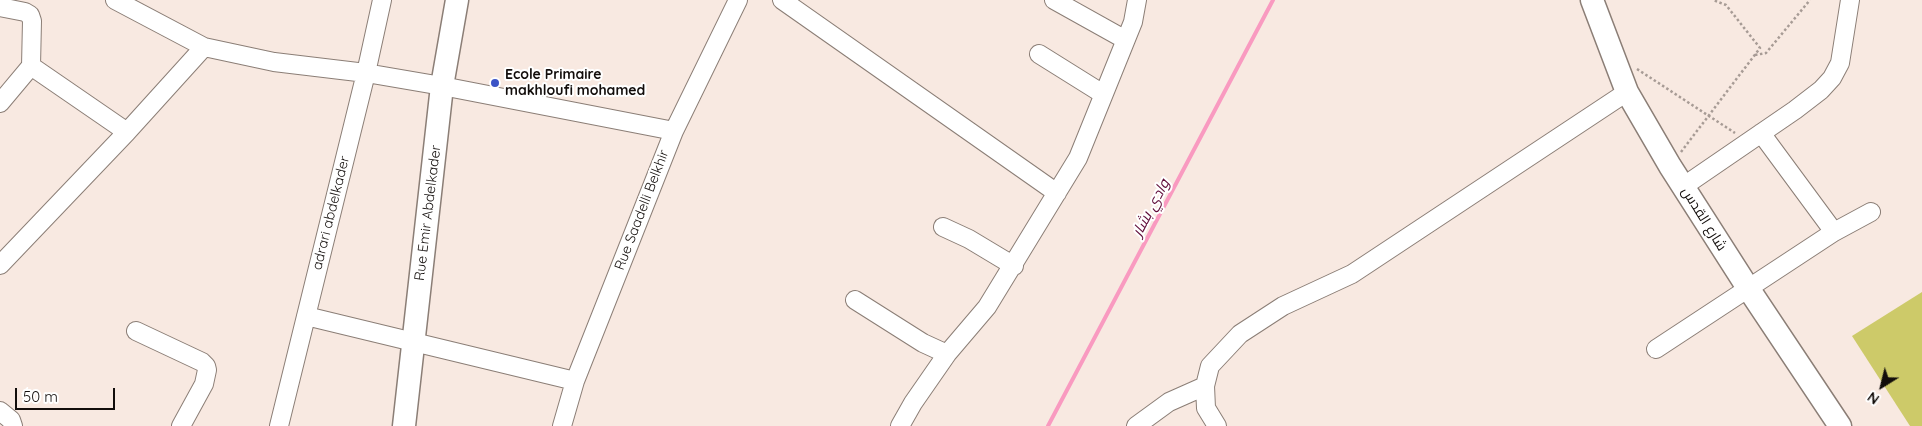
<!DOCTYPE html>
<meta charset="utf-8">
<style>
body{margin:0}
#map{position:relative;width:1922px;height:426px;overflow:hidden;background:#f8e9e1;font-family:Quicksand,sans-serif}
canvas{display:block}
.north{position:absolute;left:1857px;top:361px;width:50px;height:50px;-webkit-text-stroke:4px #fff;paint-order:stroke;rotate:216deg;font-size:14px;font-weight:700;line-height:20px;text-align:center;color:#120d0b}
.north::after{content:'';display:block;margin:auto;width:18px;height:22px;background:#120d0b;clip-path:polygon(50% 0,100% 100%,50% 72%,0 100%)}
.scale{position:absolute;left:15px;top:388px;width:100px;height:22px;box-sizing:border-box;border:2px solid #120d0b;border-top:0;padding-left:6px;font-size:15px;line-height:18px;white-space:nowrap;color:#120d0b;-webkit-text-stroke:4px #fff;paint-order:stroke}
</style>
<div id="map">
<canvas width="1922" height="426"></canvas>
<div class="north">N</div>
<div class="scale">50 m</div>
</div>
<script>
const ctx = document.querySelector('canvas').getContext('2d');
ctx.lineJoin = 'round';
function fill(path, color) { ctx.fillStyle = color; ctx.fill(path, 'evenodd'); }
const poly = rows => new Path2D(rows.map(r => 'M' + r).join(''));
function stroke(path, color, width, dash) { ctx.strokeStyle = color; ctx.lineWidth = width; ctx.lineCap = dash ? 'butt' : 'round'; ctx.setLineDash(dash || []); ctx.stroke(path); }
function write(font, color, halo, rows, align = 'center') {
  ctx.font = font + ' Quicksand,Cairo,sans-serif'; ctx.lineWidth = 4; ctx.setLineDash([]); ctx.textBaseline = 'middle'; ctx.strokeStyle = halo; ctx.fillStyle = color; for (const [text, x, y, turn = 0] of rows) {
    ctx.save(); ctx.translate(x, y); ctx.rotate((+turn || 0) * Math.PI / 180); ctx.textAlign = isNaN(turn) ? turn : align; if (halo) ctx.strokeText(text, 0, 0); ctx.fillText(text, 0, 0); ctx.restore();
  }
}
const green = poly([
 [1922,292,1922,426,1910,426,1852,336]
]);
const stream = poly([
 [1048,426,1273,0]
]);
const path = poly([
 [1755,55,1766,53,1810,0],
 [1637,69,1735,133],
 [1681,152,1760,48,1726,5,1713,0]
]);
const minor = poly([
 [115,0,204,47],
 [782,0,1057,193],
 [1054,0,1124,39],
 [0,7,25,12,30,15,32,21,31,66,0,103],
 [1039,54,1103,94],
 [31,66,127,132],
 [1684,186,1795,110,1821,90,1832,78,1840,63,1850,0],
 [943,227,969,239,1014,266],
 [1834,232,1871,212],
 [0,265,127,132,204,47,274,62,366,73,442,86,674,131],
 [855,300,923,343,947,354],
 [306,316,575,381],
 [136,331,202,362,206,366,207,370,204,384,181,426],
 [1656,349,1834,232,1761,133],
 [0,411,11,420,13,426],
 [279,426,366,73,382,0],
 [562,426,575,381,674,131,738,0],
 [900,426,913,403,947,354,987,307,1078,158,1133,22,1137,0],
 [1136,426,1169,402,1205,386],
 [1217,426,1206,408,1205,386,1210,366,1240,334,1283,306,1352,274,1627,92]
]);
const major = poly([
 [1592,0,1627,92,1670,166,1748,288,1840,426],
 [404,426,442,86,457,0]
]);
const markers = [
 [495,83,5,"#3c54c6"]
];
const poiNames = [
 ["Ecole Primaire",505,75],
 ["makhloufi mohamed",505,91]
];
const streetNames = [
 ["Rue Saadelli Belkhir",642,210,-69],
 ["adrari abdelkader",331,213,-76],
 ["Rue Emir Abdelkader",428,213,-83],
 ["شارع القدس",1704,219,58]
];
const waterNames = [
 ["وادي بشار",1151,208,-62]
];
fill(green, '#cdca69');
stroke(stream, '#f99ac0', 4);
stroke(minor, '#8b7e76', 20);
stroke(major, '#8b7e76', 25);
stroke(path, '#a79b95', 2.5, [2.5, 2.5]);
stroke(minor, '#fff', 18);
stroke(major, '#fff', 22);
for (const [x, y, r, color] of markers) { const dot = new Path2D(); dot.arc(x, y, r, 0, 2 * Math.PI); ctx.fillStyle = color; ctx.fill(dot); stroke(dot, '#fff', 2); }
write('bold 14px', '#120d0b', '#fff', poiNames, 'left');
write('14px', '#120d0b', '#fff', streetNames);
write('italic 15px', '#5f0b38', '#fff', waterNames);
</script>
